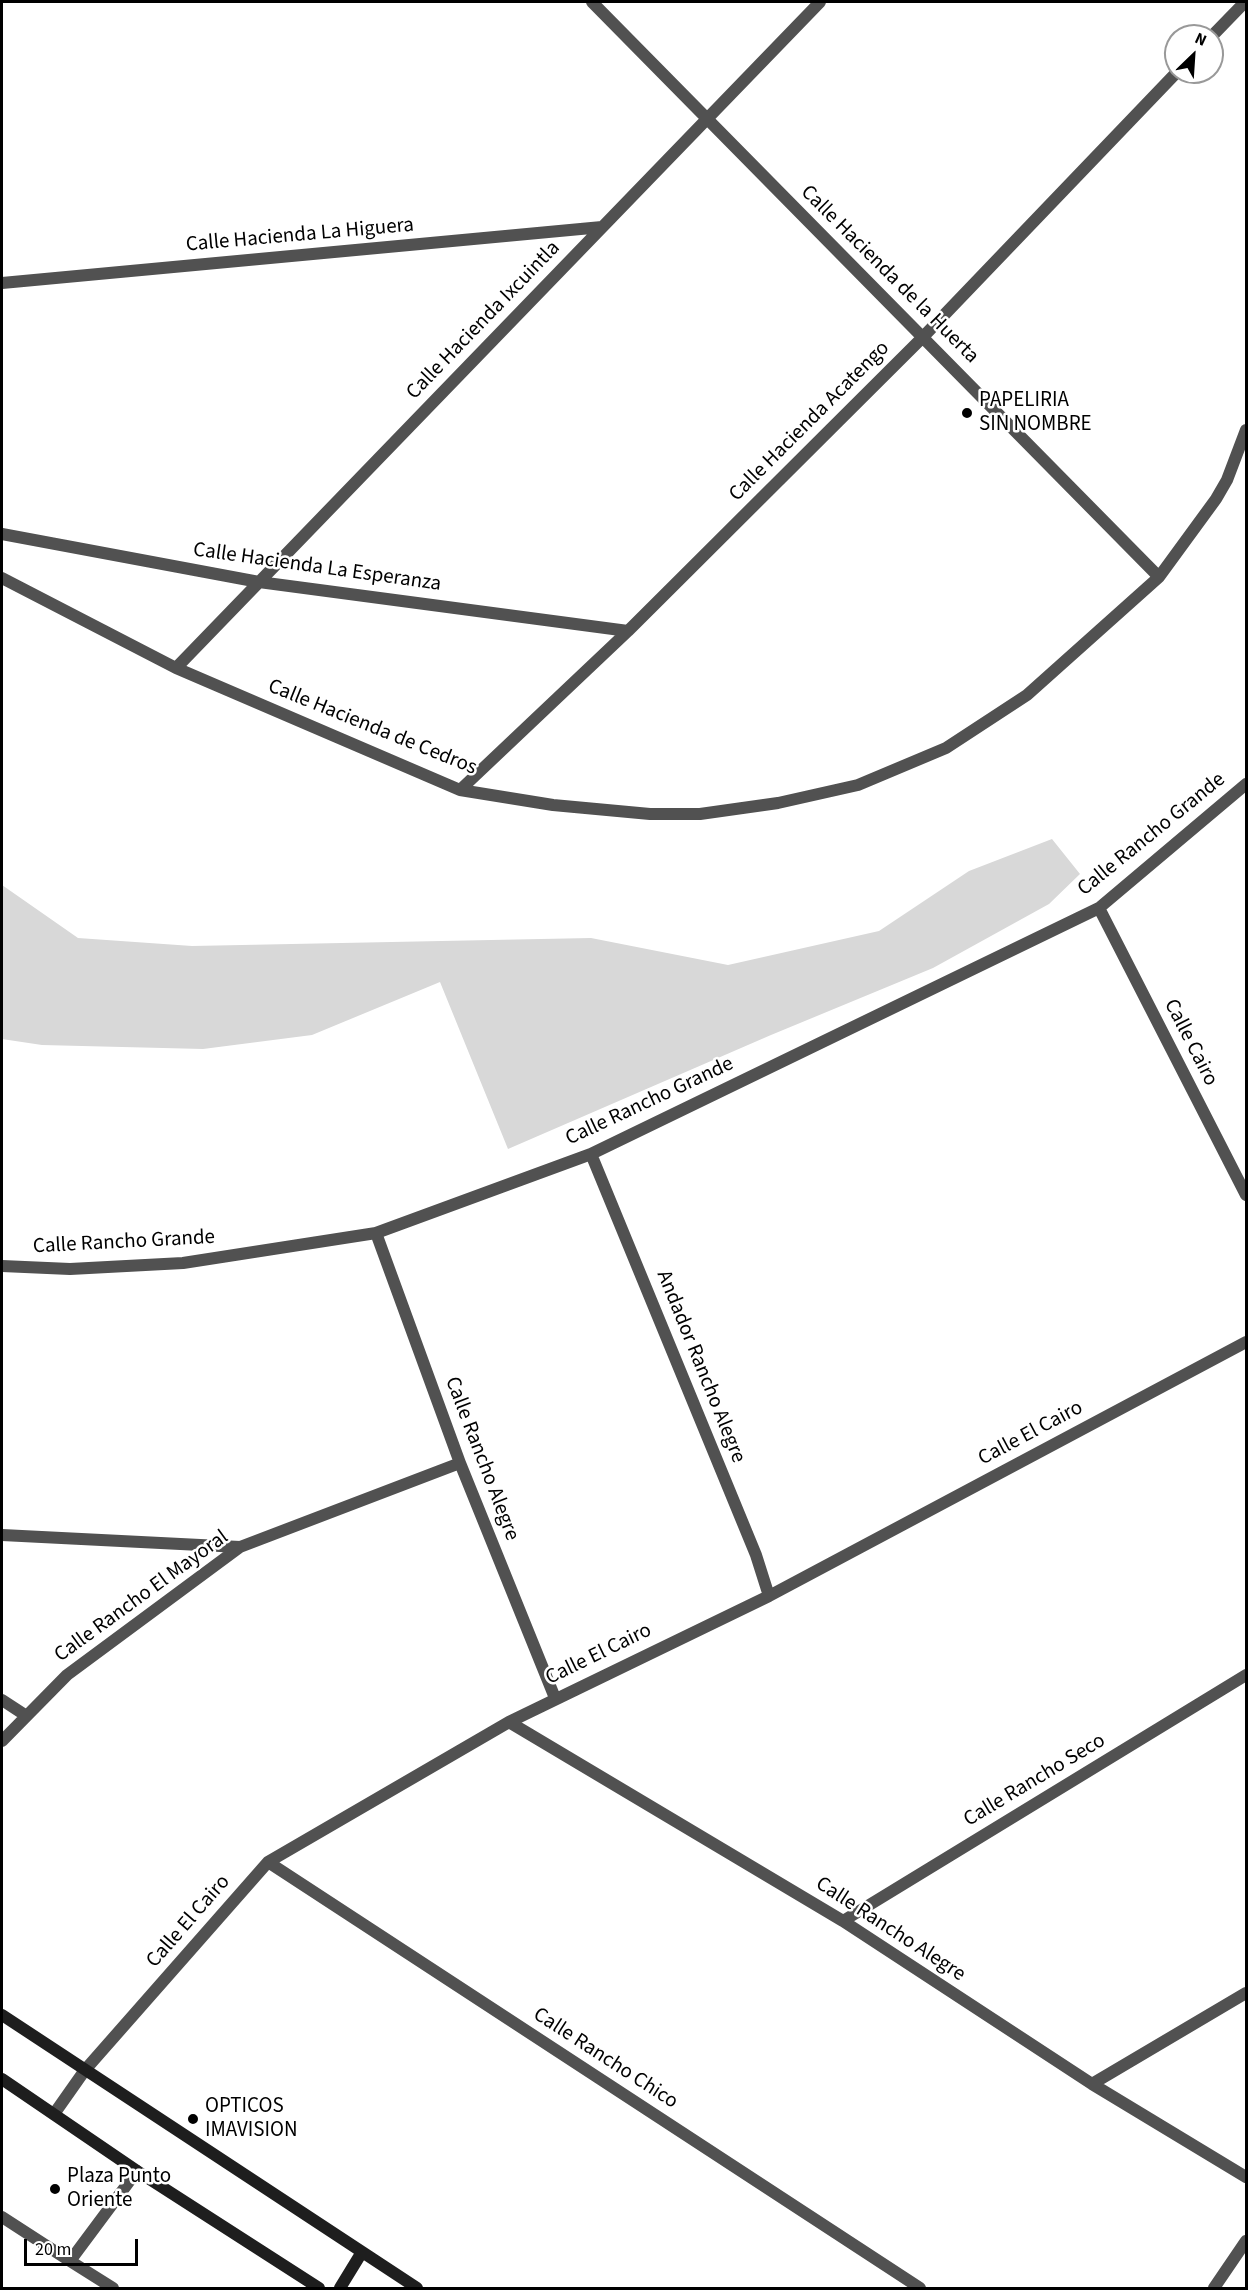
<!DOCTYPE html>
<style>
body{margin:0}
#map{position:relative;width:1248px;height:2290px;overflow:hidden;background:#fff;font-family:"Source Sans 3",sans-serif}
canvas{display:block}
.frame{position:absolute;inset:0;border:3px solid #000;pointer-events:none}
.north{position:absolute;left:1164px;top:24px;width:60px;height:60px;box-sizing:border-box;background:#fff;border:2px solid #999;border-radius:50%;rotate:25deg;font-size:16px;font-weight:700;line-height:24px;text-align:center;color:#000}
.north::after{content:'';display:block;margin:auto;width:21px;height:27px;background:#000;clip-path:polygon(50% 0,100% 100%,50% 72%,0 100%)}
.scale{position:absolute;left:24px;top:2239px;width:114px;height:27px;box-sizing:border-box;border:3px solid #000;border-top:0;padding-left:8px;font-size:18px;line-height:21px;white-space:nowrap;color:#000;-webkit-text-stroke:4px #fff;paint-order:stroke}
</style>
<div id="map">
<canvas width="1248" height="2290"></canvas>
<div class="frame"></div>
<div class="north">N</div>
<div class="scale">20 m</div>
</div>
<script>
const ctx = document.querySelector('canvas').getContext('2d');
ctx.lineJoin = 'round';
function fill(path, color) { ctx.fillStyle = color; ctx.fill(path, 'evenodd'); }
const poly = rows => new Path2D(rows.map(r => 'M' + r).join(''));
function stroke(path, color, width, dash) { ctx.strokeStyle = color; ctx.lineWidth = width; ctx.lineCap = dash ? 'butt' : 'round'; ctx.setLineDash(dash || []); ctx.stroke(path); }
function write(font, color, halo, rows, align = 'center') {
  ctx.font = font + ' "Source Sans 3",sans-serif'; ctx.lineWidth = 5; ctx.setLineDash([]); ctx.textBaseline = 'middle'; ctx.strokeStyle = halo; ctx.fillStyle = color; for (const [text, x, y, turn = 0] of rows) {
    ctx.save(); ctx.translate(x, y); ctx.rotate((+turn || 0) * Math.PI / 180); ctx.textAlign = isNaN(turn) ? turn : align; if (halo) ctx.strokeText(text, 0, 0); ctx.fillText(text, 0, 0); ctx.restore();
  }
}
const green = poly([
 [1052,839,1080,874,1049,904,933,968,771,1035,508,1149,440,982,312,1035,203,1049,42,1045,2,1039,2,885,78,938,192,946,591,938,728,965,879,931,969,871]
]);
const service = poly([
 [2,2217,70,2261],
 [113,2288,70,2261,137,2171]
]);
const minor = poly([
 [592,2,1159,577],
 [1212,36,1245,2],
 [2,283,602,227],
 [2,534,259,582,628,631],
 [2,578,176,668,460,790,553,805,650,814,700,814,778,803,858,785,946,748,1027,695,1159,577,1216,499,1227,480,1246,430],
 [176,668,820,2],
 [460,790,628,631,923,337,1177,72],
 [1099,908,1246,1195],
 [591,1154,756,1555,769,1596],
 [376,1233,460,1463,555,1698],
 [2,1266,70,1269,183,1263,376,1233,591,1154,1099,908,1246,784],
 [2,1535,240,1547],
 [2,1700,25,1715],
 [509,1722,843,1921,1092,2084,1246,2177],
 [2,1741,67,1675,240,1547,460,1463],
 [268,1862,920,2288],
 [843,1921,1246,1675],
 [1092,2084,1246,1993],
 [54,2114,85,2070,268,1862,509,1722,769,1596,1246,1342],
 [1214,2288,1246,2241]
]);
const secondary = poly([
 [2,2015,417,2288],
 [2,2079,137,2171,319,2288],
 [340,2288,362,2252]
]);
const markers = [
 [967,413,6,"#000"],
 [193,2119,6,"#000"],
 [55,2189,6,"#000"]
];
const streetNames = [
 ["Calle Hacienda La Higuera",300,236,-5],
 ["Calle Hacienda de la Huerta",889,275,45],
 ["Calle Hacienda Ixcuintla",484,321,-46],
 ["Calle Hacienda Acatengo",810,422,-45],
 ["Calle Hacienda La Esperanza",317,568,8],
 ["Calle Hacienda de Cedros",372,728,22],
 ["Calle Rancho Grande",1152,835,-39],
 ["Calle Cairo",1190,1043,63],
 ["Calle Rancho Grande",650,1102,-25],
 ["Calle Rancho Grande",124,1243,-3],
 ["Andador Rancho Alegre",700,1367,68],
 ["Calle El Cairo",1031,1434,-28],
 ["Calle Rancho Alegre",481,1459,69],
 ["Calle Rancho El Mayoral",142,1597,-36],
 ["Calle El Cairo",599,1655,-26],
 ["Calle Rancho Seco",1035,1781,-31],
 ["Calle El Cairo",189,1922,-49],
 ["Calle Rancho Alegre",890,1930,33],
 ["Calle Rancho Chico",605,2059,33]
];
const poiNames = [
 ["PAPELIRIA",979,401],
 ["SIN NOMBRE",979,425],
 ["OPTICOS",205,2107],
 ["IMAVISION",205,2131],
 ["Plaza Punto",67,2177],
 ["Oriente",67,2201]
];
fill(green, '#d8d8d8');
stroke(service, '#515151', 12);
stroke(minor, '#515151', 12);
stroke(secondary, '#1e1e1e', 12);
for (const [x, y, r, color] of markers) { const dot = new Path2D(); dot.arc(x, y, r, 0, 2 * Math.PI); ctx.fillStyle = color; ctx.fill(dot); stroke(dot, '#fff', 2); }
write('21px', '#000', '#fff', streetNames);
write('21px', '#000', '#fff', poiNames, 'left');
</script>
